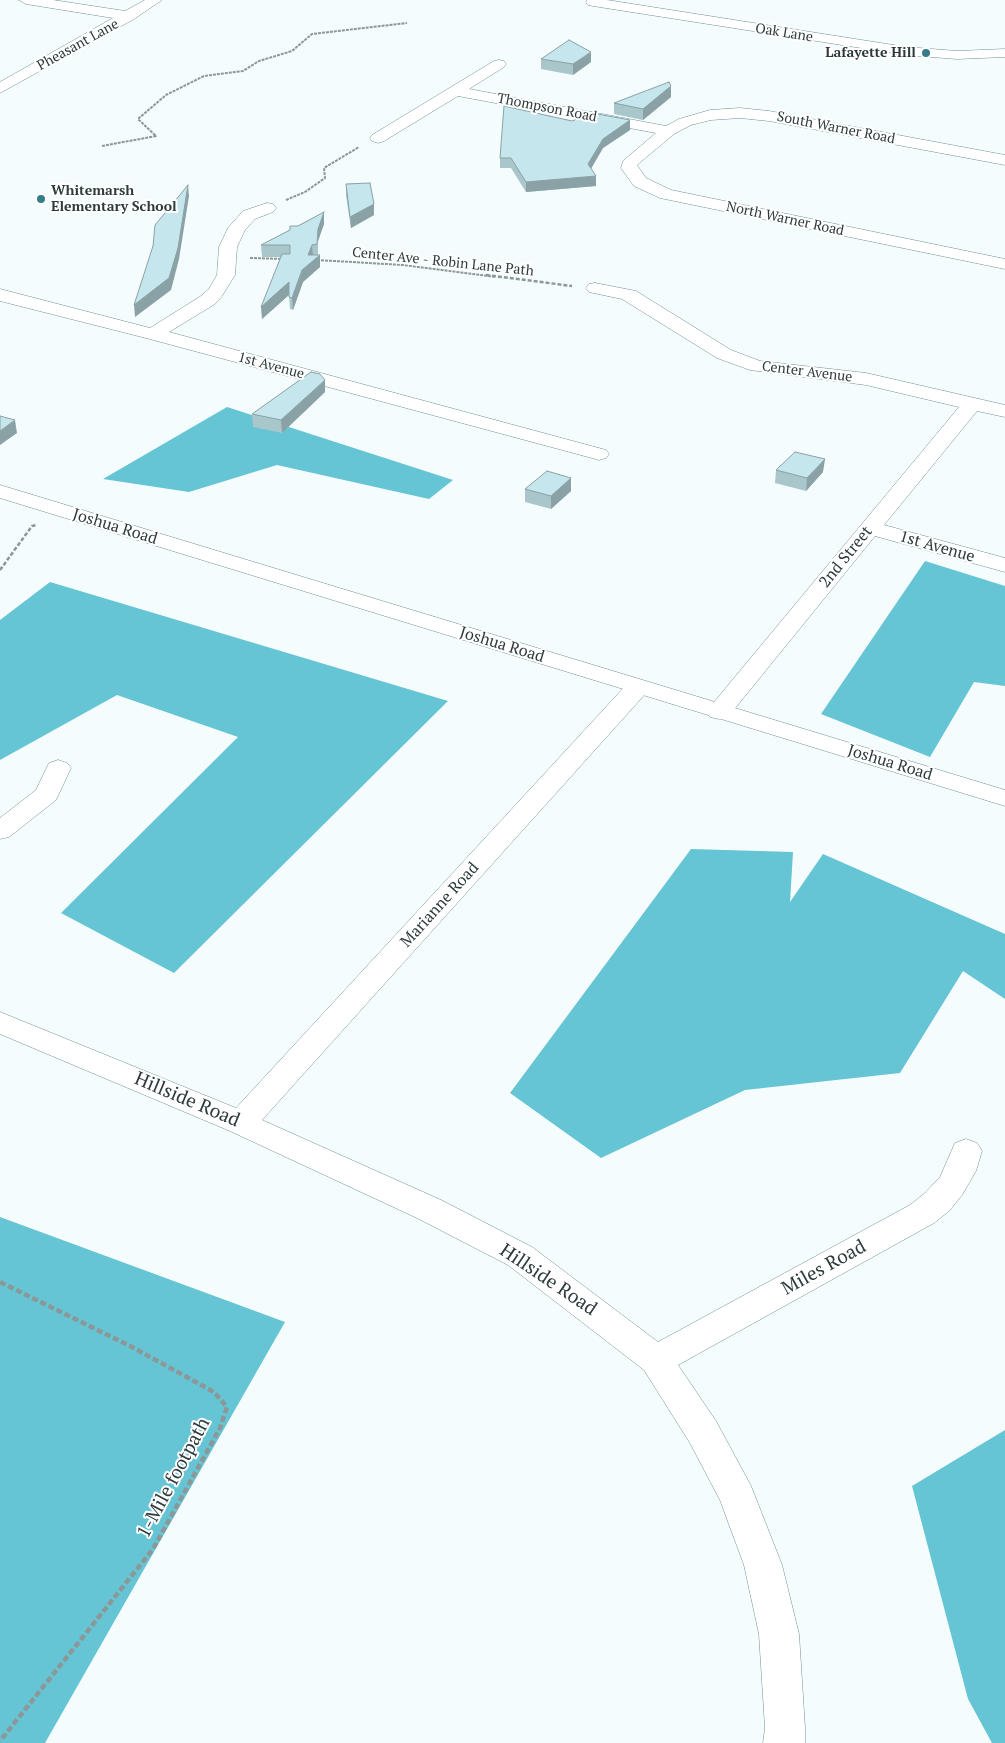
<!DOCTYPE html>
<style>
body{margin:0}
canvas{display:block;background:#f5fcfd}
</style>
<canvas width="1005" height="1743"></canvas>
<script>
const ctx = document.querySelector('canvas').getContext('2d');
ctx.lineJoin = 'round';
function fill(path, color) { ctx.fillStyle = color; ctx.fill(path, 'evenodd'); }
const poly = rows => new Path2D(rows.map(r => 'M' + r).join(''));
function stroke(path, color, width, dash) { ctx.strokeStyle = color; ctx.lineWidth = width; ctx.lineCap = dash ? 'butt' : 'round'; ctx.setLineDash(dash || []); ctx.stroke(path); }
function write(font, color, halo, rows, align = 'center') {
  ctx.font = font + ' "PT Serif",serif'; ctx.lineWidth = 4; ctx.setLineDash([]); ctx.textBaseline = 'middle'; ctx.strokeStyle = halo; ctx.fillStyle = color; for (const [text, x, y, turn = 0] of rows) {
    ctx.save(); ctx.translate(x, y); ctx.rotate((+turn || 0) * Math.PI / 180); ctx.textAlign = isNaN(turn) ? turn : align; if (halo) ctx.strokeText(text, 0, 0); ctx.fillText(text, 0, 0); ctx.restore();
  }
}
const forest = poly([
 [227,407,453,480,429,499,277,465,189,492,103,479],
 [925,561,1005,586,1005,686,974,682,930,757,821,714],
 [50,582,448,701,174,973,61,913,238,737,117,695,0,760,0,620],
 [691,849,793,852,790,902,823,854,1005,934,1005,999,963,971,900,1073,745,1090,601,1158,510,1093],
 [0,1217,285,1322,45,1743,0,1743],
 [1005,1430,1005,1743,992,1743,968,1699,912,1486]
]);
const pathFar2 = poly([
 [102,146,156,136,138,119,166,95,204,76,243,71,259,61,292,51,312,34,407,23],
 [286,200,305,192,325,178,324,168,359,147],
 [250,258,284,259],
 [317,260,403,265,496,277]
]);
const pathFar1 = poly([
 [486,275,572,286],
 [0,570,32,526,37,525]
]);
const path = poly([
 [0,1282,132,1347,214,1392,227,1407,220,1428,153,1549,0,1741]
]);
const minor = poly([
 [19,0,53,0,125,11,145,0,162,0,134,19,0,93,0,82,113,18,26,4,19,0],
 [587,0,607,0,906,47,957,51,1005,49,1005,57,957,59,906,55,593,6,588,5,586,2,587,0],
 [499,60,504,61,506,64,504,67,469,89,666,126,679,119,710,110,740,108,769,111,1005,155,1005,165,769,121,740,118,711,120,691,125,674,134,637,165,646,178,671,190,1005,259,1005,269,660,198,634,186,621,168,623,161,656,133,458,96,384,141,378,143,372,141,370,138,372,135,494,61,499,60],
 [267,203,273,204,276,208,273,212,255,219,245,230,237,247,235,275,222,296,215,304,169,332,606,450,609,454,606,458,599,460,592,458,146,338,0,301,0,289,150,328,201,296,209,289,217,275,219,247,228,228,243,211,267,203],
 [595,283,636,291,731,350,760,361,866,373,1005,405,1005,417,977,411,884,525,1005,558,1005,572,875,536,728,717,719,719,710,717,707,712,710,707,959,407,866,385,750,370,717,358,622,299,589,292,586,288,589,284,595,283],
 [638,680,647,682,650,687,647,692,262,1120,441,1200,532,1247,658,1342,910,1205,925,1193,940,1177,955,1143,966,1139,977,1143,982,1151,976,1171,962,1195,949,1211,934,1223,678,1365,716,1421,751,1486,782,1565,799,1634,805,1728,805,1743,763,1743,765,1728,759,1634,744,1565,720,1500,690,1443,644,1370,508,1265,417,1218,230,1131,0,1034,0,1012,236,1108,629,682,638,680],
 [58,760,67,763,71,768,56,800,9,837,0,839,0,818,36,790,49,763,58,760]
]);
const secondary = poly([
 [0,485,1005,790,1005,806,0,498,0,485]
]);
const wall = poly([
 [541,59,591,62,573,75,541,69],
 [671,86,671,97,643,120,614,114,614,103],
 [572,121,630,130,603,148,591,168,596,186,526,192,511,168,500,168,500,158],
 [346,184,374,204,374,215,351,228,346,196],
 [324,212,324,224,318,241,318,255,320,255,320,267,303,282,293,310,290,309,289,295,262,319,281,257,262,257,261,245],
 [325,392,282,433,253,427,252,414],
 [776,470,823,472,806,491,775,483],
 [525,489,571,491,551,509,525,502]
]);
const shadedWall = poly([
 [591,52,591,62,573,75,573,64],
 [671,86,671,97,643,120,643,109],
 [630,120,630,130,603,148,588,174,588,164,603,139],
 [596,176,596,186,526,192,526,182],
 [188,185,189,196,179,259,171,290,135,317,134,305],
 [374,204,374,215,351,228,350,217],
 [324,212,324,224,318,241,318,256,318,229],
 [312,245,313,256,320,255,320,267,303,282,293,310,292,298],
 [289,282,290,294,262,319,261,307],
 [325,380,325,392,282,433,281,420],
 [15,420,17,433,0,445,0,431],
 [825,459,823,472,806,491,807,478],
 [571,478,571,491,551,509,551,496]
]);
const building = poly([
 [569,40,591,52,573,64,541,59,569,40],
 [669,82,671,86,643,109,614,103,669,82],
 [504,106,572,121,592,113,630,120,603,139,588,164,596,176,526,182,511,158,500,158,504,106],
 [370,183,374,204,350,217,346,184,370,183],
 [188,185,178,248,169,278,134,305,153,246,155,225,188,185],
 [324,212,318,229,317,244,312,245,308,255,320,255,302,270,292,298,289,297,289,282,261,307,282,254,290,254,290,245,261,245,290,230,290,226,298,226,324,212],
 [311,372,320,374,325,380,281,420,252,414,311,372],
 [0,416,15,420,0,431,0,416],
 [795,452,825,459,807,478,776,470,795,452],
 [547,471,571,478,551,496,525,489,547,471]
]);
const markers = [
 [926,53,5,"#367d87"],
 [41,199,5,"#367d87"]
];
const farStreetnames = [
 ["Oak Lane",784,33,9],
 ["Pheasant Lane",78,45,-29],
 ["Thompson Road",547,108,11],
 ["South Warner Road",836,128,11],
 ["North Warner Road",785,219,12],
 ["Center Ave - Robin Lane Path",443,262,6],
 ["1st Avenue",271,366,15],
 ["Center Avenue",807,372,7]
];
const farPoinames = [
 ["Lafayette Hill",916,53],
 ["Whitemarsh",51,191,"left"],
 ["Elementary School",51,207,"left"]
];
const streetNames = [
 ["Joshua Road",115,527,17],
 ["1st Avenue",937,547,16],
 ["2nd Street",846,557,-51],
 ["Joshua Road",502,645,17],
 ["Joshua Road",890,763,17],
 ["Marianne Road",440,905,-48]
];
const nearStreetnames = [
 ["Hillside Road",187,1100,23],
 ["Miles Road",824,1268,-29],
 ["Hillside Road",548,1280,34],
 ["1-Mile footpath",174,1478,-62]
];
fill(forest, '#65c5d4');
stroke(minor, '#709095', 1);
stroke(secondary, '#709095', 1);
stroke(pathFar2, '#8c9798', 2, [3, 1]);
stroke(pathFar1, '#8c9798', 2.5, [4, 2]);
stroke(path, '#8c9798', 4.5, [6, 3]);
fill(minor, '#fff');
fill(secondary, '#fff');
fill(wall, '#a9c6cb');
fill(shadedWall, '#8aa1a5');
fill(building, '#c5e6ec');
stroke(building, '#8aa1a5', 1);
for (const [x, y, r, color] of markers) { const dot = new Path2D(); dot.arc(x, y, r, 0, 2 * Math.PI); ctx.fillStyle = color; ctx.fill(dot); stroke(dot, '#fff', 2); }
write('14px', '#2e3b3d', '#fff', farStreetnames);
write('bold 14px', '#2e3b3d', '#fff', farPoinames, 'right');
write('16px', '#2e3b3d', '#fff', streetNames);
write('19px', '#2e3b3d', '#fff', nearStreetnames);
</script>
